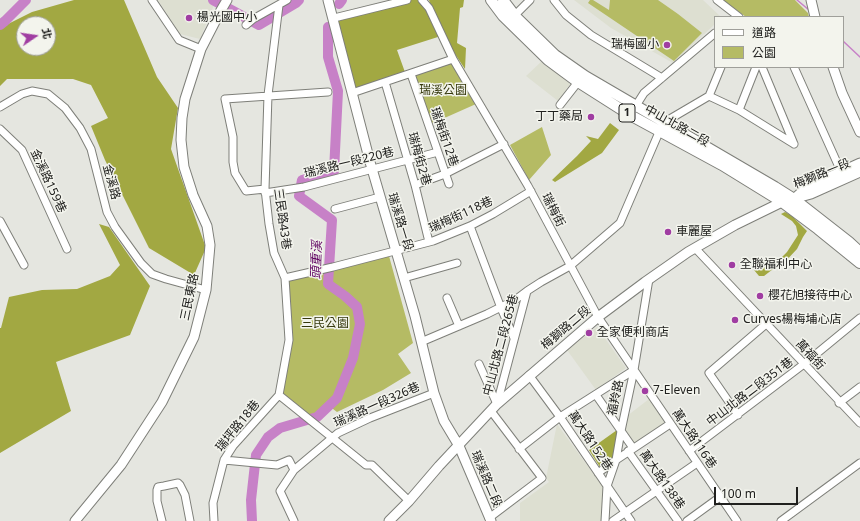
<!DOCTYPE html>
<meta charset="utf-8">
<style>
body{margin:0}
#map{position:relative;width:860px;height:521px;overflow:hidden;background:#e5e6e0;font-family:"Noto Sans","Noto Sans TC",sans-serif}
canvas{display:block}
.legend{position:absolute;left:714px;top:16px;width:130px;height:52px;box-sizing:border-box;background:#f3f4ed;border:1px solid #9f9f9a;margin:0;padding:5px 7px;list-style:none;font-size:12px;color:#20201e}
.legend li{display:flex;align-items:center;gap:8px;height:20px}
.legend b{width:20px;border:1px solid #9f9f9a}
.north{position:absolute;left:16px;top:16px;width:40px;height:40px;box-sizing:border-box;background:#f3f4ed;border:1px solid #9f9f9a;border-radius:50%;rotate:77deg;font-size:11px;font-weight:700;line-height:16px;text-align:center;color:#20201e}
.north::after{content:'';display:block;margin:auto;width:14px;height:18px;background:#a03da2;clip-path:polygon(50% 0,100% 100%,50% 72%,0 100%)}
.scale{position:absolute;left:714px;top:487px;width:84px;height:18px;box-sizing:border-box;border:2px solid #20201e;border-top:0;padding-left:5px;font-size:12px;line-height:14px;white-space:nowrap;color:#20201e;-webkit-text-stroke:3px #f3f4ed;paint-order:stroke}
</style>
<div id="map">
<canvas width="860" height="521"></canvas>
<ul class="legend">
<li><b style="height:5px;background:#fff"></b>道路</li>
<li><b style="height:11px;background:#b5bb64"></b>公園</li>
</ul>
<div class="north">北</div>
<div class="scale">100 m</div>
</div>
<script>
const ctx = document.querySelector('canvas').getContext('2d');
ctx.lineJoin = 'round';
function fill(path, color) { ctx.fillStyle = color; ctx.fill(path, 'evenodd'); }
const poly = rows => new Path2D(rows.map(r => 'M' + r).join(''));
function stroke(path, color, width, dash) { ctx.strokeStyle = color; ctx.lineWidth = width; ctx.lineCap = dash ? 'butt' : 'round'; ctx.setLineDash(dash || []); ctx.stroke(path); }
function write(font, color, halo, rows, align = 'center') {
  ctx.font = font + ' "Noto Sans","Noto Sans TC",sans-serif'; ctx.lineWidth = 3; ctx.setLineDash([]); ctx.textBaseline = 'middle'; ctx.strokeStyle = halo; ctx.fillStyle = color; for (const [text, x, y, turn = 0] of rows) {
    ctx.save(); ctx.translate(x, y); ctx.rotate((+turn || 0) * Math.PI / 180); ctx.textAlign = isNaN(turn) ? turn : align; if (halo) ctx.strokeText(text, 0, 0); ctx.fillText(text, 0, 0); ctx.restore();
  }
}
const built = poly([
 [158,0,216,0,200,39,180,34],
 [574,0,703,0,721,17,715,17,715,24,673,63,611,28],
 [542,61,570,84,558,101,526,76],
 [597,327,626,368,596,390,567,350],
 [649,399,666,424,634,444,624,430,627,416],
 [557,424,603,487,601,521,520,521,520,503,549,482,546,478]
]);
const green = poly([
 [590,0,593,0,609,10,610,0,658,0,678,14,702,33,674,61,588,3],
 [723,0,795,0,808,13,809,17,746,17],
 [453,62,476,104,431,124,415,75],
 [542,127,551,155,529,180,510,145],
 [389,256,413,343,398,354,411,373,383,390,337,412,329,406,317,417,308,420,279,395,291,332,286,281]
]);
const forest = poly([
 [74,0,124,0,157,77,178,108,171,149,206,248,194,275,149,248,105,160,91,126,108,118,91,85,73,79,7,79,0,86,0,28,32,12],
 [24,24,48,24,48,48,24,48],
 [407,0,422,0,441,36,397,50,406,75,352,93,334,18],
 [429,0,464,0,463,7,460,8,457,43,466,48,465,69,453,51,435,18],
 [610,123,619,130,602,153,555,182,552,180,577,156,591,141,586,136,598,139],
 [785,212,792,216,807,231,803,237,797,249,783,264,777,266,764,276,759,276,754,270,757,266,781,258,787,252,798,235,796,226,792,221,781,214],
 [99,224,109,227,150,286,130,335,56,362,71,411,0,453,0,328,1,328,9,297,42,290,77,289,110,276,120,265],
 [617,430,618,431,613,459,600,467,589,450]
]);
const stream = poly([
 [797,0,809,10],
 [843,41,860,57]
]);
const river = poly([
 [213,0,259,25,296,3,299,0],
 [339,4,342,0],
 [0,25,5,21,26,0],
 [252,521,251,500,256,455,268,437,280,428,317,417,337,398,353,358,360,324,357,307,345,296,328,284,332,220,299,196,302,180,334,171,338,91,328,57,328,27]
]);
const street = poly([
 [152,0,179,40,201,49],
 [422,0,429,8,453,59,528,186,598,317,737,521],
 [554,0,566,15,591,35,662,78],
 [717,0,739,17],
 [334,18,407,0],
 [512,18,530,0],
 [246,25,253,19,287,0],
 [762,67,794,144],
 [794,67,839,167],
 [411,74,449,184],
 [385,82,415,185,429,242],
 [352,93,453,59],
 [709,96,739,110,794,144],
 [709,96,721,67],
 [560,105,578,82],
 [0,107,22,94,32,91,48,94,65,108,80,128,91,149,107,212,115,227,141,263,152,274,166,279,206,290],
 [739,110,756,67],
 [630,115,644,93,715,33],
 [0,129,22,150,67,249],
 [415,185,445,174,504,144],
 [265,189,246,191,235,173,233,162,233,137,225,99,328,92],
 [265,193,304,187,438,152],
 [335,209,380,197],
 [0,221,24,265],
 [470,226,501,308,514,338],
 [695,248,860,423],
 [285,278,333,267,433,241,470,226,493,214,531,191],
 [404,278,457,263],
 [447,298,459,326],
 [421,342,487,314,515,300,527,291],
 [479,364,497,404],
 [529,375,560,417,631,521],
 [279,395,289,340,285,278,274,253,269,224,265,189,268,95,279,5],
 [279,395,366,465,372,465,409,501],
 [596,395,633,448],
 [839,403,860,387],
 [497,404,527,291,541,282,570,266,620,223,663,123,709,96],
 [738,415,709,373,766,324],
 [519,449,560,417,634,370],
 [628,451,678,521],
 [689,451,804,364,860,318],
 [224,460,277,465,289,460,294,470,280,491,294,521],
 [294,470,338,433,370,418,434,393],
 [598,473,616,460,670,424],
 [489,518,542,478,491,411],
 [162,521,157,501,157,490,158,487,164,486,178,483,180,485,185,495,190,521],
 [214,521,213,503,224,460,233,446,279,395],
 [605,521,607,486,616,460,621,431,634,370,649,279],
 [613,521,697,463],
 [687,521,720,497],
 [781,521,860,463]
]);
const secondary = poly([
 [328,0,370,162,415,316,434,393,444,421,459,446,491,521],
 [811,0,815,17],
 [833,67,842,93,860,132],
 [796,197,807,187,860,163],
 [75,521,121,465,162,402,194,337,206,290,210,245,207,226,193,195,184,167,181,140,182,118,185,99,201,49,220,12,227,0],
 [389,521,409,501,439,466,497,404,598,317,645,282,688,252,735,225,782,202,811,194,860,172]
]);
const primary = poly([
 [491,0,503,16,548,60,575,80,630,115,722,165,782,202,818,229,860,263],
 [503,0,516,17,555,55,585,76,775,187,794,199,849,242,860,252]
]);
const markers = [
 [189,18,4,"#a03da2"],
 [667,45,4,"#a03da2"],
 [591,117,4,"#a03da2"],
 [668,232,4,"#a03da2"],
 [732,265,4,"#a03da2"],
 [760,296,4,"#a03da2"],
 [735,320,4,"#a03da2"],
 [589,333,4,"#a03da2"],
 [645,391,4,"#a03da2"]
];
const shields = [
 [627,113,16]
];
const shieldNames = [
 ["1",627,113]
];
const poiNames = [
 ["楊光國中小",197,18],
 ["瑞梅國小",659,45,"right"],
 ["丁丁藥局",583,117,"right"],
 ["車麗屋",676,232],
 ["全聯福利中心",740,265],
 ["櫻花旭接待中心",768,296],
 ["Curves楊梅埔心店",743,320],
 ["全家便利商店",597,333],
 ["7-Eleven",653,391]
];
const parkNames = [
 ["瑞溪公園",443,91],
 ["三民公園",325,324]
];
const streetNames = [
 ["中山北路二段",677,126,29],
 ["瑞梅街12巷",444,137,71],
 ["瑞梅街2巷",419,159,74],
 ["瑞溪路一段220巷",349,163,-14],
 ["梅獅路一段",822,174,-22],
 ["金溪路159巷",48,181,65],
 ["金溪路",111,182,75],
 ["瑞梅街",553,210,63],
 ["瑞梅街118巷",461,215,-25],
 ["三民路43巷",282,219,82],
 ["瑞溪路一段",400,222,73],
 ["三民東路",190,297,-78],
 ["梅獅路二段",566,328,-40],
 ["中山北路二段265巷",501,345,-75],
 ["萬福街",810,355,47],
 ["中山北路二段351巷",750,392,-37],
 ["福羚路",616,398,-78],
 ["瑞溪路一段326巷",377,405,-24],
 ["瑞坪路18巷",238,426,-51],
 ["萬大路116巷",694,439,56],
 ["萬大路152巷",590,441,56],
 ["瑞溪路二段",486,479,67],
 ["萬大路138巷",662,480,55]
];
const waterNames = [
 ["頭重溪",317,260,-88]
];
fill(built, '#dddfd1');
fill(green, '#b5bb64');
fill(forest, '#a2a842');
stroke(stream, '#c781c7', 1.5);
stroke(river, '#c781c7', 10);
stroke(street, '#7e7f79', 9);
stroke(secondary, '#7e7f79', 11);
stroke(primary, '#7e7f79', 12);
stroke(street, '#fff', 7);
stroke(secondary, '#fff', 9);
stroke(primary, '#fff', 10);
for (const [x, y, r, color] of markers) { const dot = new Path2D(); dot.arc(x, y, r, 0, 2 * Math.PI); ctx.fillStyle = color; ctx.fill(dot); stroke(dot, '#f3f4ed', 1.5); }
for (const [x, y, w] of shields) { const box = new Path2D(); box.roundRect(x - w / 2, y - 9, w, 18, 3); ctx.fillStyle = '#f3f4ed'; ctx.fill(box); stroke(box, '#20201e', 1); }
write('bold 11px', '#20201e', null, shieldNames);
write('12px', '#20201e', '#f3f4ed', poiNames, 'left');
write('12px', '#35380c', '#f3f4ed', parkNames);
write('12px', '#20201e', '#f3f4ed', streetNames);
write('italic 13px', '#600462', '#f3f4ed', waterNames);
</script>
